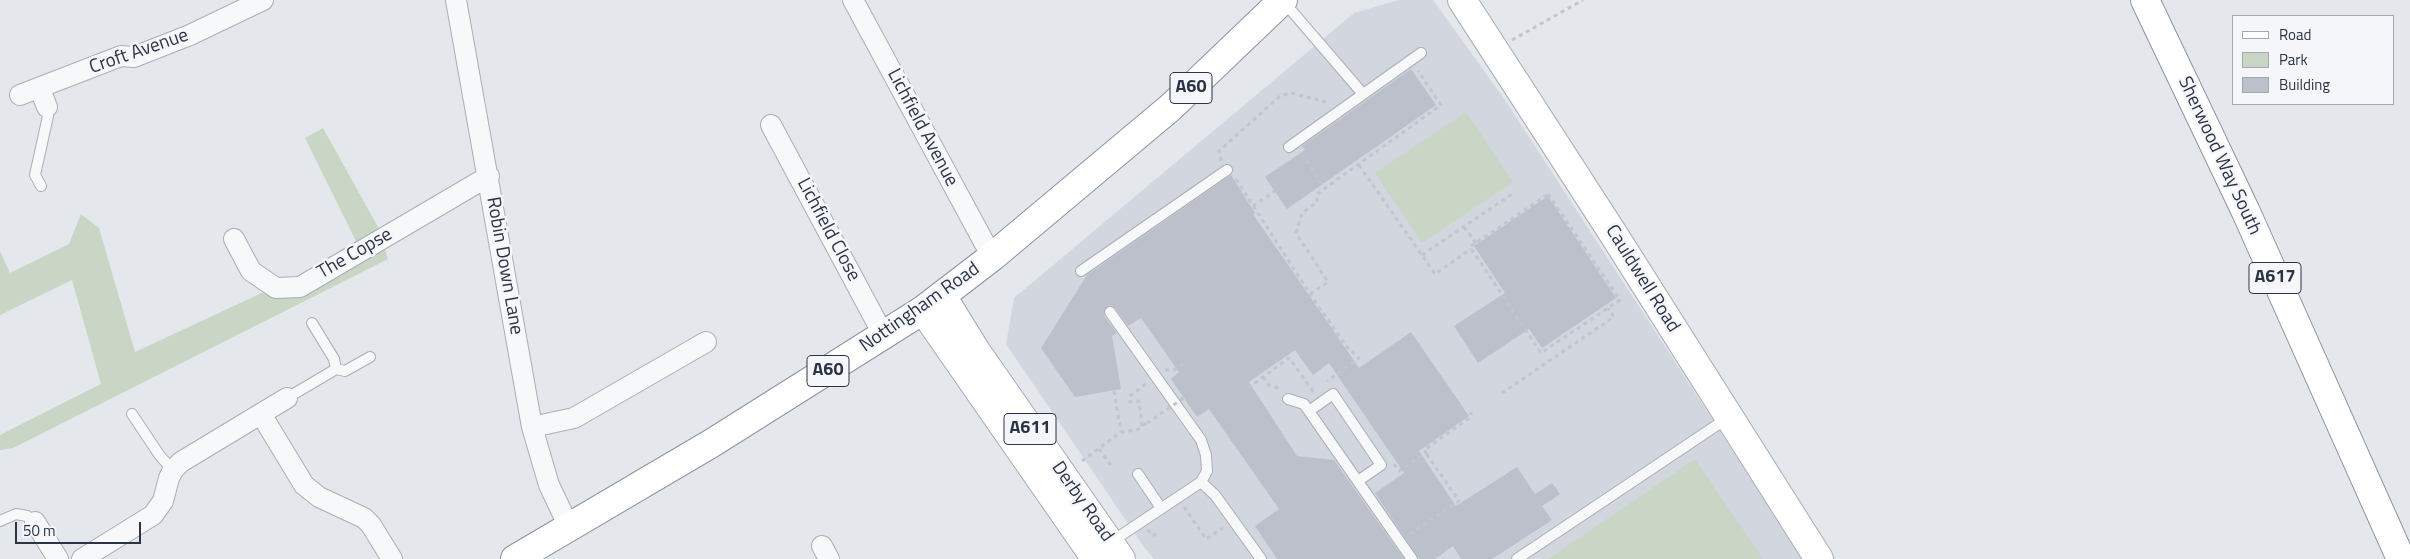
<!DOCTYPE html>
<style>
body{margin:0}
#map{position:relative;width:2410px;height:559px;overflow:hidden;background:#e4e7ec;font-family:"Titillium Web",sans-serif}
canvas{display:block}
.legend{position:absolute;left:2232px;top:15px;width:162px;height:90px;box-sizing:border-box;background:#f4f6f9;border:1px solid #a4a8b1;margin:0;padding:6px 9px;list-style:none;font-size:15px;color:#2b3445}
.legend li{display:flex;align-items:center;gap:10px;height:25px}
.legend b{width:25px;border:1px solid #a4a8b1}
.scale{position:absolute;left:15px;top:522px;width:126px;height:22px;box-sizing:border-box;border:2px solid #2b3445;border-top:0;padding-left:6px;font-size:15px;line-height:18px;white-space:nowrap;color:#2b3445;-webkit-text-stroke:4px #f4f6f9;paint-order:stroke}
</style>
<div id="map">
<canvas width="2410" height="559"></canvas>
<ul class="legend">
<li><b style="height:6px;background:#fff"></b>Road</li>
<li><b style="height:14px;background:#c9d6c5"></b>Park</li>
<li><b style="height:14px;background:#bbc0ca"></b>Building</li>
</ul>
<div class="scale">50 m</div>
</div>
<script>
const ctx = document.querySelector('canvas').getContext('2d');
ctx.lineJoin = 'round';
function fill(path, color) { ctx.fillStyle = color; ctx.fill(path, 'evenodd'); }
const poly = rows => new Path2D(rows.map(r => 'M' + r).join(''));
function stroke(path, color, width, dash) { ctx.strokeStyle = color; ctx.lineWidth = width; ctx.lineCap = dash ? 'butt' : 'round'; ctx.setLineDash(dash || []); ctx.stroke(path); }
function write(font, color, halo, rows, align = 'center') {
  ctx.font = font + ' "Titillium Web",sans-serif'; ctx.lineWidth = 5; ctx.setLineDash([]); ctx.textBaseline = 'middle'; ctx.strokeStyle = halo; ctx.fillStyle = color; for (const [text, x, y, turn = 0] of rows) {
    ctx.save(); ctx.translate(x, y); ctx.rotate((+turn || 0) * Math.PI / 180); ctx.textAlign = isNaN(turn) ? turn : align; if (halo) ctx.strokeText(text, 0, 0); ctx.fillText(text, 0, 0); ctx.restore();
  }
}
const built = poly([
 [1399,0,1433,0,1503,97,1803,559,1154,559,1144,547,1006,344,1014,298,1354,13]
]);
const green = poly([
 [1466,112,1513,182,1422,243,1375,173],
 [323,128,378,227,388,259,13,448,0,450,0,435,101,384,72,280,0,315,0,251,10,273,69,244,81,214,99,228,135,352,294,278,356,241,305,138],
 [1695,459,1763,559,1548,559]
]);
const building = poly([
 [1411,69,1436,105,1287,209,1265,177,1305,150,1302,146],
 [1231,175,1255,213,1253,214,1359,368,1411,332,1469,416,1419,451,1456,506,1517,467,1535,494,1552,483,1560,494,1542,506,1552,520,1492,559,1461,559,1453,546,1435,559,1419,559,1375,493,1404,473,1329,363,1313,375,1295,350,1249,382,1297,456,1334,460,1404,559,1277,559,1255,526,1279,509,1209,409,1197,417,1171,379,1179,372,1141,318,1128,326,1115,308,1110,305,1106,307,1104,316,1117,333,1112,336,1121,389,1075,397,1041,348,1087,275],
 [1548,196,1616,298,1542,348,1529,329,1478,363,1454,326,1505,293,1474,246]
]);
const path = poly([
 [1512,40,1583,0],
 [1302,154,1325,188],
 [1221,161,1219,151,1280,96,1291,93,1330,103],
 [1359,165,1435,274,1471,249],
 [1236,179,1310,294,1347,347,1359,358,1327,381],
 [1548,194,1620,300,1541,353,1470,247,1548,194],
 [1253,206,1275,191],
 [1464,227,1476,243],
 [1422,255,1512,194],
 [1310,294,1328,282,1296,233,1302,213,1317,202,1317,194,1441,105,1418,71],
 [1165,370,1176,369,1183,364],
 [1263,377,1270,386,1281,389],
 [1248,388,1289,358,1313,391,1315,389],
 [1114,391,1121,432],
 [1502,393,1614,317,1608,308],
 [1142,426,1139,401,1130,402,1130,396,1147,383],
 [1099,449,1112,467],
 [1082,461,1121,432,1137,430,1147,423],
 [1394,464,1399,471,1426,453,1424,450,1471,417,1471,412],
 [1184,507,1206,539,1223,528],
 [1148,530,1152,536,1156,534],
 [1410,534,1459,501,1426,453]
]);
const lane = poly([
 [1284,2,1363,94],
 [1289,147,1421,53],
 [41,186,35,175,48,116,47,107],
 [1081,271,1227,170],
 [1110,312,1201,440,1206,455,1207,471,1201,482,1111,542],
 [336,369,345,371,370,357],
 [287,398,336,369,334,359,312,323],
 [1288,399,1304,404,1412,559],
 [1309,411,1333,394,1381,465,1358,481],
 [132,414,160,456,173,470],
 [1138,474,1161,508],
 [1201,482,1215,495,1261,559],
 [0,521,16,514,27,516,35,522],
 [1517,559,1729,417]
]);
const street = poly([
 [456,0,532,427,549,485,569,527],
 [853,0,992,257],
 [40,89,47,107],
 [20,95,121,56,134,57,190,35,263,0],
 [771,125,884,336],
 [234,239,251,271,276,288,300,287,489,176],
 [261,414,304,485,319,497,364,518,371,525,392,559],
 [532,427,574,418,706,342],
 [35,522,58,559],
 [822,546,829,559],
 [82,559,153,515,163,501,169,478,173,470,181,462,287,398]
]);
const secondary = poly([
 [1462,0,1614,235,1819,559]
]);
const primary = poly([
 [942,296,976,351,1121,559],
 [923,310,1096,559]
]);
const highway = poly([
 [2145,0,2246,212,2401,559],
 [515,559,712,443,923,310,992,257,1171,107,1283,0]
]);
const pathBridge = poly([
 [1147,423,1184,398]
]);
const shields = [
 [1191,88,42],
 [2275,278,52],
 [828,371,42],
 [1030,429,52]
];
const shieldNames = [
 ["A60",1191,88],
 ["A617",2275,278],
 ["A60",828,371],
 ["A611",1030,429]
];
const streetNames = [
 ["Croft Avenue",139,52,-19],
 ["Lichfield Avenue",922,128,62],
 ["Sherwood Way South",2219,156,65],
 ["Lichfield Close",828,230,62],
 ["The Copse",355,254,-30],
 ["Robin Down Lane",504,266,80],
 ["Cauldwell Road",1642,279,58],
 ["Nottingham Road",920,308,-35],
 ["Derby Road",1082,502,55]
];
fill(built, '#d2d6de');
fill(green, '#c9d6c5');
fill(building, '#bbc0ca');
stroke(lane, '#a9aeb7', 12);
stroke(street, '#a9aeb7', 22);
stroke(secondary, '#a9aeb7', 30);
stroke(primary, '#a3abb8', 30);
stroke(highway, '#8b94a3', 30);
stroke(path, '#c2c5cb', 3, [4, 4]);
stroke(lane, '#f7f8fa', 10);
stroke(street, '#f7f8fa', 20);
stroke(secondary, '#fff', 28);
stroke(primary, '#fff', 28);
stroke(highway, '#fff', 28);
stroke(pathBridge, '#c2c5cb', 3, [4, 4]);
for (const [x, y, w] of shields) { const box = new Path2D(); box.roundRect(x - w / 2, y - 15.5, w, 31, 4); ctx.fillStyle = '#f4f6f9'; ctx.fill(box); stroke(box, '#2b3445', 1); }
write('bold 18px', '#2b3445', null, shieldNames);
write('19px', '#2b3445', '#f4f6f9', streetNames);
</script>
